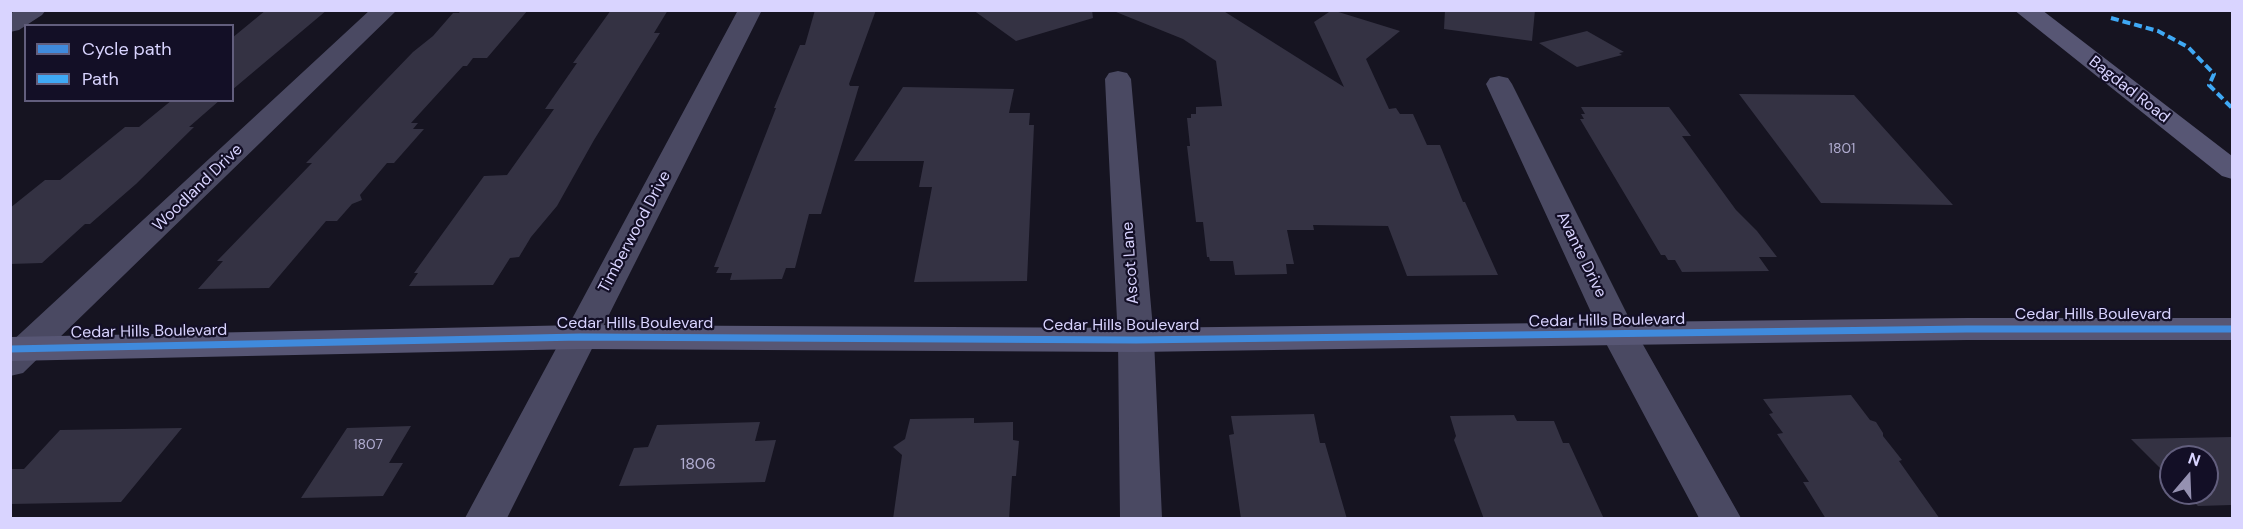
<!DOCTYPE html>
<style>
body{margin:0}
#map{position:relative;width:2243px;height:529px;overflow:hidden;background:#161421;font-family:"DM Sans",sans-serif}
canvas{display:block}
.frame{position:absolute;inset:0;border:12px solid #d9d4ff;pointer-events:none}
.legend{position:absolute;left:24px;top:24px;width:210px;height:78px;box-sizing:border-box;background:#130f26;border:2px solid #625e7d;margin:0;padding:8px 10px;list-style:none;font-size:18px;color:#d9d4ff}
.legend li{display:flex;align-items:center;gap:12px;height:30px}
.legend b{width:30px;border:2px solid #625e7d}
.north{position:absolute;left:2159px;top:445px;width:60px;height:60px;box-sizing:border-box;background:#130f26;border:2px solid #625e7d;border-radius:50%;rotate:19deg;font-size:16px;font-weight:700;line-height:24px;text-align:center;color:#d9d4ff}
.north::after{content:'';display:block;margin:auto;width:21px;height:27px;background:#9591b1;clip-path:polygon(50% 0,100% 100%,50% 72%,0 100%)}
</style>
<div id="map">
<canvas width="2243" height="529"></canvas>
<div class="frame"></div>
<ul class="legend">
<li><b style="height:8px;background:#408adc"></b>Cycle path</li>
<li><b style="height:8px;background:#3fa9f5"></b>Path</li>
</ul>
<div class="north">N</div>
</div>
<script>
const ctx = document.querySelector('canvas').getContext('2d');
ctx.lineJoin = 'round';
function fill(path, color) { ctx.fillStyle = color; ctx.fill(path, 'evenodd'); }
const poly = rows => new Path2D(rows.map(r => 'M' + r).join(''));
function stroke(path, color, width, dash) { ctx.strokeStyle = color; ctx.lineWidth = width; ctx.lineCap = dash ? 'butt' : 'round'; ctx.setLineDash(dash || []); ctx.stroke(path); }
function write(font, color, halo, rows, align = 'center') {
  ctx.font = font + ' "DM Sans",sans-serif'; ctx.lineWidth = 4.5; ctx.setLineDash([]); ctx.textBaseline = 'middle'; ctx.strokeStyle = halo; ctx.fillStyle = color; for (const [text, x, y, turn = 0] of rows) {
    ctx.save(); ctx.translate(x, y); ctx.rotate((+turn || 0) * Math.PI / 180); ctx.textAlign = isNaN(turn) ? turn : align; if (halo) ctx.strokeText(text, 0, 0); ctx.fillText(text, 0, 0); ctx.restore();
  }
}
const building = poly([
 [266,10,327,10,232,90,232,38],
 [461,10,528,10,487,58,473,58,467,66,463,66,411,123,418,123,413,129,424,129,394,163,387,163,360,195,362,200,352,204,337,221,326,221,269,288,198,289,223,261,217,261,312,163,306,163,413,52,433,36,453,13,459,13],
 [611,10,668,10,654,33,660,33,594,140,557,206,531,237,519,257,510,258,493,285,409,286,418,273,414,273,484,176,507,175,554,109,545,109,577,63,573,63],
 [815,10,876,10,849,84,850,86,859,86,821,214,809,214,795,268,786,268,782,279,730,280,732,273,716,273,719,267,714,267,776,108,774,108,800,45,805,45],
 [973,10,1092,10,1093,18,1016,41],
 [1116,10,1222,10,1344,87,1314,22,1332,10,1400,31,1366,59,1389,109,1396,108,1400,114,1413,114,1427,145,1440,145,1463,202,1465,202,1498,275,1407,276,1388,226,1313,225,1314,230,1287,230,1294,264,1286,264,1287,274,1235,275,1233,261,1210,261,1209,257,1207,257,1203,222,1196,222,1187,146,1190,146,1187,118,1191,118,1191,114,1196,114,1196,107,1222,106,1216,61,1183,39,1116,12],
 [1445,10,1535,10,1532,41,1444,29],
 [1587,31,1624,52,1619,53,1622,55,1577,67,1539,43],
 [903,87,1014,89,1009,113,1030,113,1029,125,1034,125,1027,281,914,282,932,187,919,187,924,161,854,161],
 [1739,94,1854,95,1953,205,1821,203],
 [172,100,220,100,189,127,194,127,136,184,90,224,85,224,42,263,10,264,10,208,45,180,60,180,125,127,139,127],
 [1581,107,1669,107,1691,136,1682,136,1736,210,1757,231,1777,257,1759,257,1769,271,1682,272,1675,260,1668,260,1665,255,1661,255,1580,119,1584,119,1581,114,1585,114],
 [1851,395,1870,420,1876,422,1883,433,1883,436,1902,460,1899,461,1940,519,1826,519,1803,482,1809,482,1777,434,1783,433,1769,414,1773,413,1763,399],
 [1314,414,1320,443,1325,443,1347,519,1241,519,1229,435,1234,434,1231,416],
 [1514,415,1517,421,1554,421,1563,443,1569,443,1604,519,1484,519,1454,440,1456,436,1450,416],
 [974,418,974,423,1013,422,1013,440,1019,441,1016,476,1012,476,1009,519,893,519,902,455,893,447,905,439,910,419],
 [760,422,755,441,776,440,765,482,619,486,634,448,648,447,657,425],
 [411,426,389,463,403,463,383,496,301,498,347,428],
 [182,428,121,502,10,504,10,469,24,469,60,430],
 [2232,437,2232,505,2198,506,2185,493,2207,493,2207,457,2171,457,2171,479,2131,439]
]);
const street = poly([
 [16,10,46,10,42,15,19,30,10,32,10,14,16,10],
 [370,10,397,10,23,373,10,376,10,343,370,10],
 [738,10,762,10,507,518,465,518,738,10],
 [1118,71,1127,73,1131,79,1154,340,1162,518,1120,518,1118,340,1105,79,1109,73,1118,71],
 [1499,76,1508,78,1512,84,1637,334,1741,518,1699,518,1601,334,1486,84,1490,78,1499,76]
]);
const secondary = poly([
 [2014,10,2042,10,2232,156,2232,179,2222,176,2014,10],
 [1967,318,2232,318,2232,340,1967,340,1136,352,580,349,10,361,10,337,580,325,1136,328,1967,318]
]);
const quiet = poly([
 [2111,18,2158,31,2188,47,2214,74,2209,85,2232,108]
]);
const cycleway = poly([
 [10,349,580,337,1136,340,1967,329,2232,329]
]);
const numberNames = [
 ["1801",1842,149],
 ["1807",368,445]
];
const streetNames = [
 ["Bagdad Road",2129,90,38],
 ["Woodland Drive",198,188,-44],
 ["Timberwood Drive",635,232,-62],
 ["Avante Drive",1581,255,64],
 ["Ascot Lane",1131,263,-94],
 ["Cedar Hills Boulevard",2093,315],
 ["Cedar Hills Boulevard",1607,321,-1],
 ["Cedar Hills Boulevard",635,324],
 ["Cedar Hills Boulevard",1121,326],
 ["Cedar Hills Boulevard",149,332,-1]
];
const nearNumbernames = [
 ["1806",698,465]
];
fill(building, '#343243');
fill(street, '#4a4962');
fill(secondary, '#575674');
stroke(quiet, '#3fa9f5', 4, [8, 4]);
stroke(cycleway, '#408adc', 7);
write('14px', '#b0acd0', null, numberNames);
write('16px', '#d9d4ff', '#130f26', streetNames);
write('16px', '#b0acd0', null, nearNumbernames);
</script>
